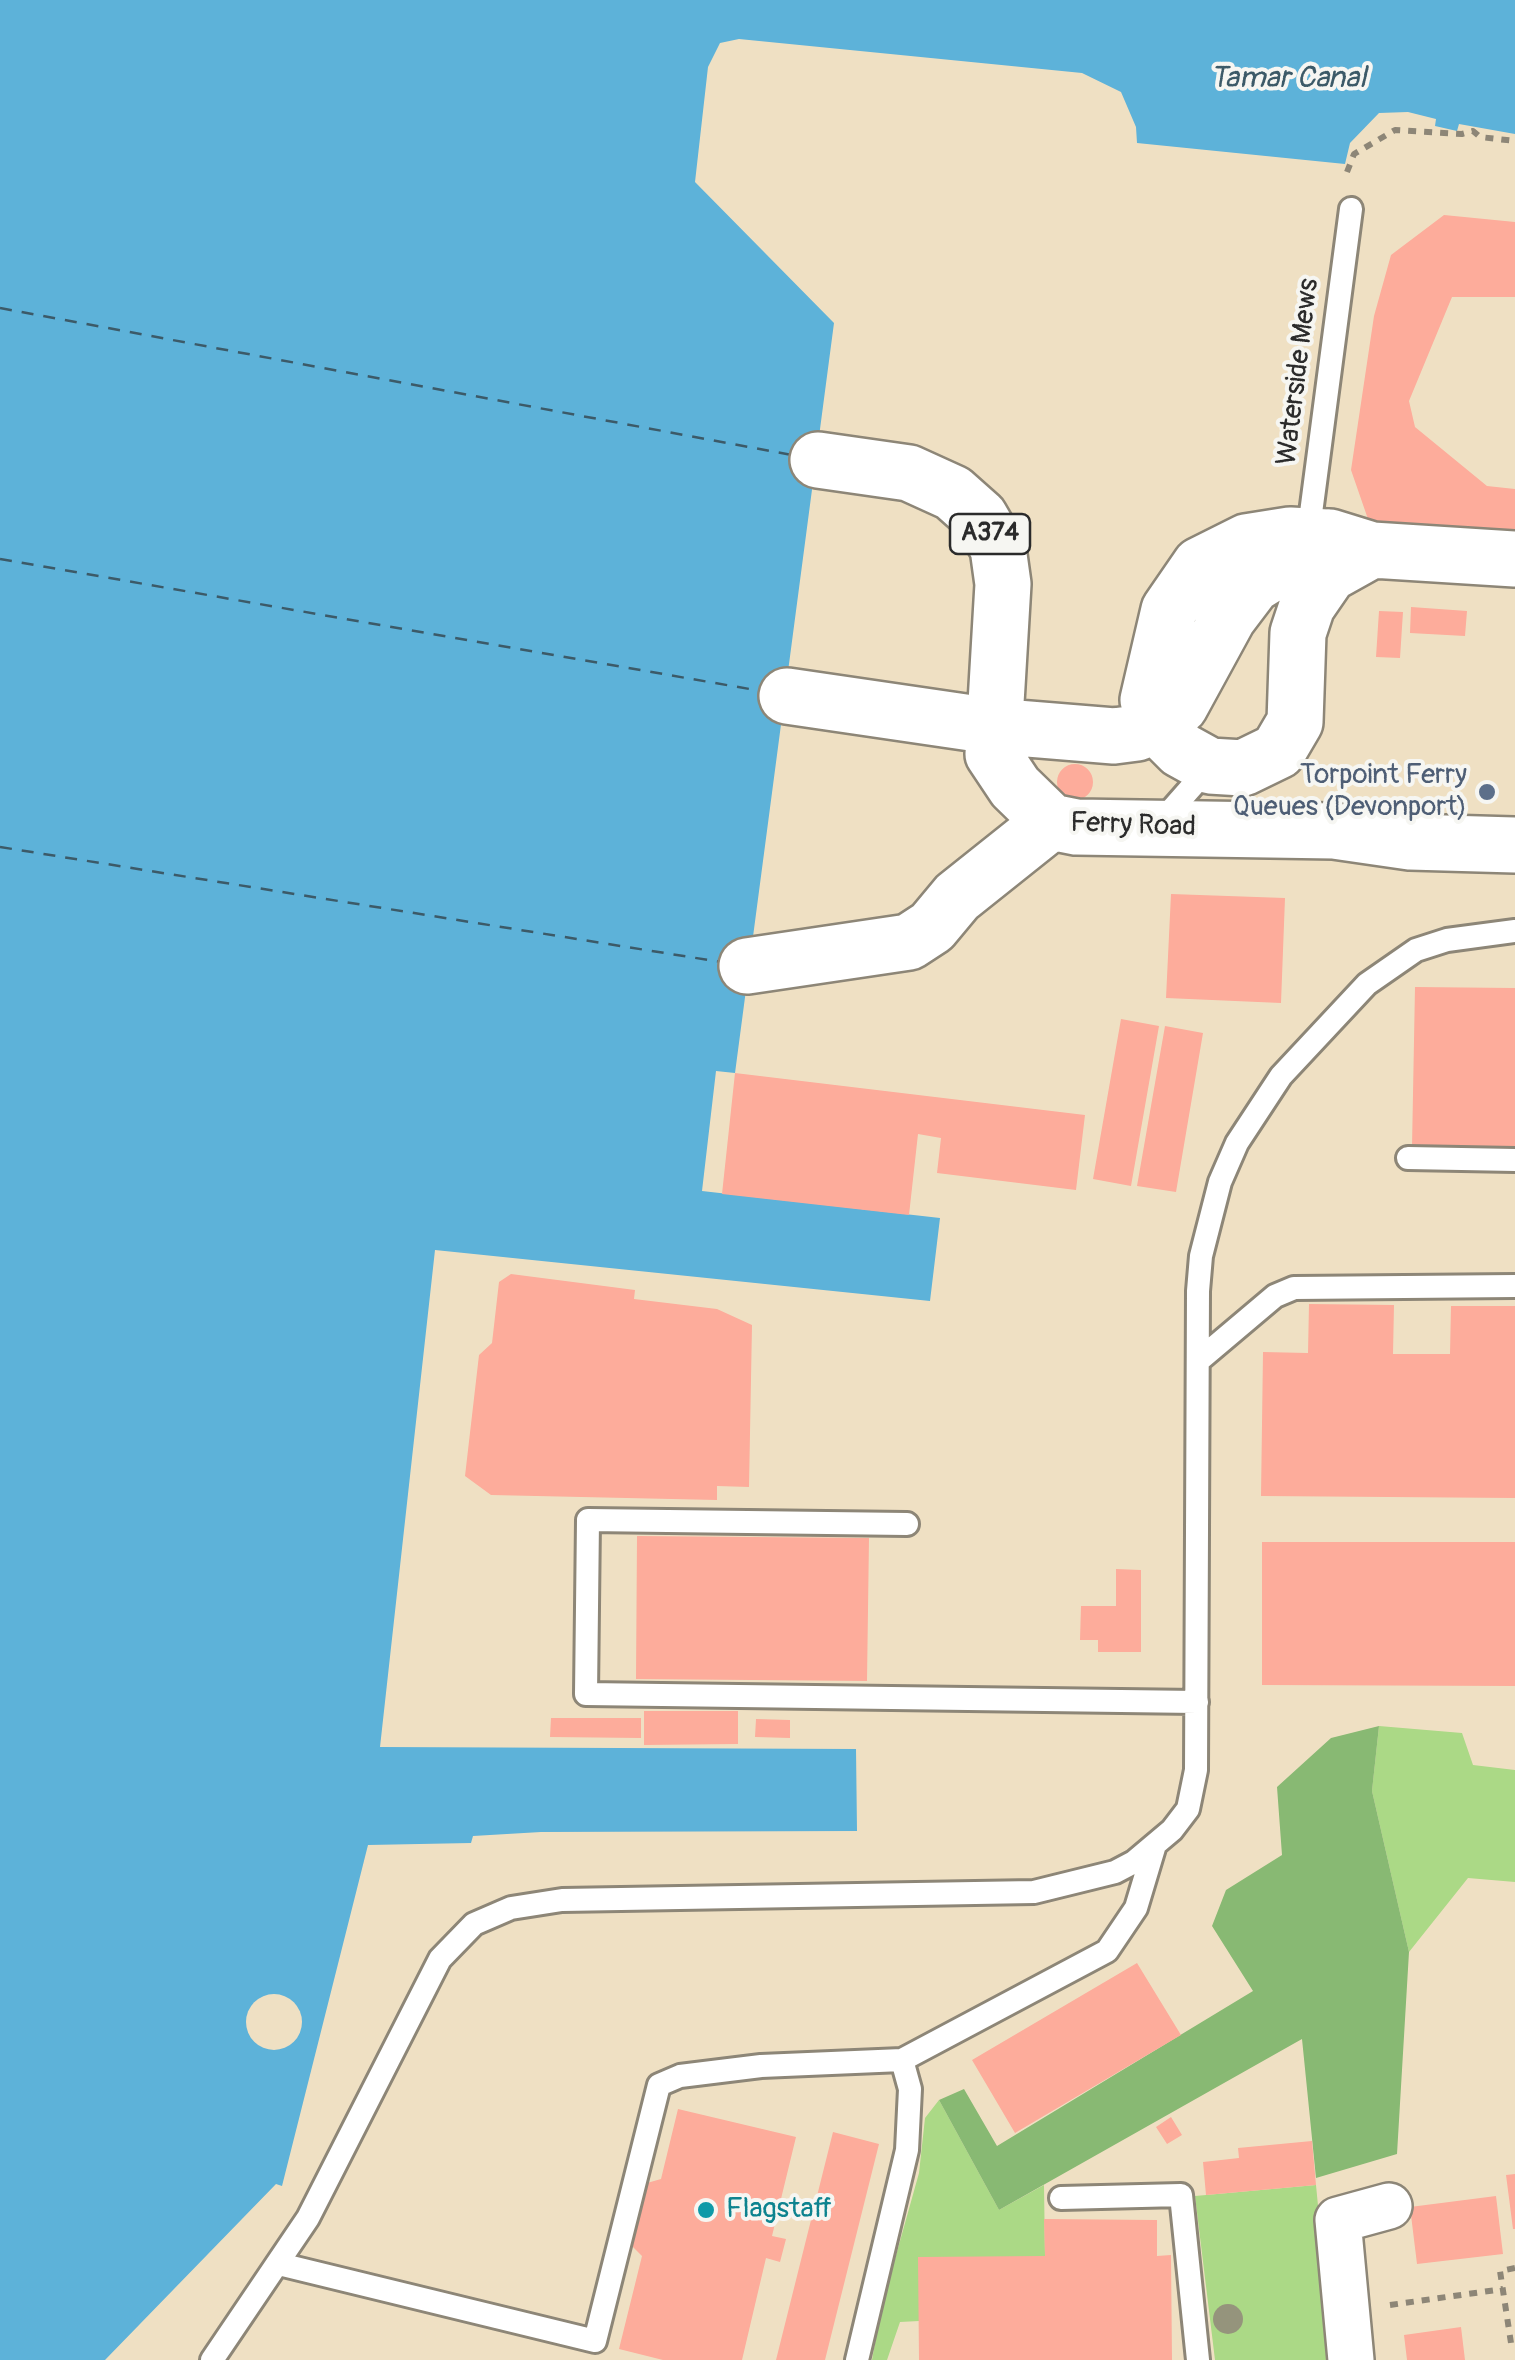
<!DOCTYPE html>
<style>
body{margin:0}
canvas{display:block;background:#efe0c3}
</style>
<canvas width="1515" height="2360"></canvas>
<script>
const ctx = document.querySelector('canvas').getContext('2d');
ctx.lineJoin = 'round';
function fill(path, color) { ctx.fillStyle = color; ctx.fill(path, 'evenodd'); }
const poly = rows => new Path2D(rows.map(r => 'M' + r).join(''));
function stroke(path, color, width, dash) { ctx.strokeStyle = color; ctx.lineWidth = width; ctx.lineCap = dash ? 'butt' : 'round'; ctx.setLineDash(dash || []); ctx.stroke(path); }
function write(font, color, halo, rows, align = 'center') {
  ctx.font = font + ' Pangolin,sans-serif'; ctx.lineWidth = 8; ctx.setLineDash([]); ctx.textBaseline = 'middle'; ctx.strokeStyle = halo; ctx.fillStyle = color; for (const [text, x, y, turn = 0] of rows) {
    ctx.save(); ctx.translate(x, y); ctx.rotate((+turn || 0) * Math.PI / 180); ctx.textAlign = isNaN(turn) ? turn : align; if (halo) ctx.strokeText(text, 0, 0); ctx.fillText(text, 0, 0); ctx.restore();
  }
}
const green = poly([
 [1379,1726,1462,1733,1473,1765,1515,1770,1515,1882,1468,1878,1409,1952,1372,1791],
 [939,2100,999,2210,1044,2185,1045,2256,919,2321,900,2322,887,2360,872,2360,881,2309,919,2173,925,2118],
 [1316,2185,1333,2360,1215,2360,1195,2196]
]);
const forest = poly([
 [1379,1726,1372,1791,1409,1952,1397,2154,1316,2178,1302,2039,999,2210,939,2100,964,2089,997,2146,1253,1991,1212,1926,1226,1890,1282,1855,1277,1787,1331,1738]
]);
const water = poly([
 [0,0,1515,0,1515,134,1459,124,1457,131,1435,126,1436,119,1408,112,1379,113,1350,143,1345,164,1137,143,1136,127,1121,92,1082,73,739,39,720,43,708,67,695,182,834,323,735,1073,716,1071,702,1191,940,1218,930,1301,435,1250,380,1747,856,1749,857,1831,541,1832,473,1836,471,1843,368,1845,282,2186,276,2184,105,2360,0,2360]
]);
const pier = poly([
 '246 2022a28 28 0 1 1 56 0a28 28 0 1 1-56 0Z'
]);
const ferry = poly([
 [0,308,792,455],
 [0,559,761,691],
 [0,847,721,962]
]);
const building = poly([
 [1444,215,1515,222,1515,297,1452,297,1409,401,1415,427,1487,486,1515,489,1515,533,1369,522,1351,470,1374,316,1391,255],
 [1411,607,1467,611,1465,636,1410,633],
 [1379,611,1403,612,1400,658,1376,657],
 '1057 782a18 18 0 1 1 36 0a18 18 0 1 1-36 0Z',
 [1171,894,1285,898,1281,1003,1166,998],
 [1415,987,1515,988,1515,1149,1412,1147],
 [1121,1019,1159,1026,1131,1186,1093,1179],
 [1165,1026,1203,1033,1176,1192,1137,1186],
 [735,1073,1085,1115,1076,1190,937,1173,941,1138,918,1134,909,1215,722,1194],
 [511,1274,635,1290,634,1299,717,1309,752,1325,749,1487,717,1486,717,1500,491,1495,465,1476,479,1355,492,1343,499,1282],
 [1309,1304,1394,1305,1393,1354,1450,1354,1451,1306,1515,1306,1515,1498,1261,1496,1263,1352,1308,1353],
 [637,1536,869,1538,867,1681,636,1679],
 [1262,1542,1515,1542,1515,1686,1262,1685],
 [1116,1569,1141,1570,1141,1652,1098,1652,1098,1640,1080,1640,1081,1606,1116,1606],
 [644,1711,738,1711,738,1744,644,1745],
 [551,1718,641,1718,641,1738,550,1737],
 [756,1719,790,1720,790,1738,755,1737],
 [1137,1963,1181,2035,1015,2133,972,2060],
 [678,2109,796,2137,772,2236,786,2239,780,2262,766,2258,742,2360,663,2360,619,2349,642,2256,627,2241,640,2185,661,2179],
 [1171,2117,1182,2135,1167,2144,1156,2127],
 [833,2132,879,2144,825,2360,776,2360],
 [1312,2141,1316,2185,1206,2195,1203,2162,1239,2158,1238,2148],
 [1515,2174,1515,2229,1513,2229,1506,2175],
 [1496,2196,1503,2254,1417,2264,1410,2207],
 [1044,2219,1157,2220,1157,2256,1171,2255,1172,2360,919,2360,918,2257,1045,2256],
 [1461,2327,1465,2360,1407,2360,1404,2335]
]);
const path = poly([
 [1347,172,1354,154,1395,130,1462,134,1473,131,1480,137,1515,141],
 [1515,2268,1500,2271,1511,2343,1515,2342],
 [1390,2305,1503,2289]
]);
const lane = poly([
 [1326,532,1311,513,1351,209],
 [1159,824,1210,766],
 [1408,1158,1515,1160],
 [1198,1361,1275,1296,1294,1288,1515,1286],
 [907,1524,588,1520,586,1694,1197,1702],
 [1061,2198,1181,2195,1198,2360],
 [279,2264,595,2341,659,2085,680,2076,761,2066,902,2060],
 [212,2360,308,2218,440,1959,474,1924,511,1908,562,1900,1034,1892,1115,1872,1134,1862,1172,1830,1188,1809,1196,1770,1198,1291,1201,1256,1220,1182,1237,1143,1281,1076,1367,984,1416,950,1447,940,1515,931],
 [857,2360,907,2150,910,2089,902,2060,1107,1951,1136,1908,1154,1848]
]);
const street = poly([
 [1351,2360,1338,2220,1389,2206]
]);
const primary = poly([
 [818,460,909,473,953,493,980,517,998,548,1003,584,993,754,1015,787,1051,822],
 [1327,537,1290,535,1246,542,1200,565,1169,610,1148,700,1156,725,1181,750,1210,766,1243,768,1278,751,1295,722,1298,633,1307,606,1329,574,1372,550],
 [787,696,992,726,1114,736,1137,733,1156,725,1180,706,1228,618,1253,585,1330,537,1372,550,1515,559],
 [1051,822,1076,827,1334,831,1410,842,1515,845],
 [747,966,909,942,932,927,957,897,1051,822]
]);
const trees = [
 [1228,2319]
];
const markers = [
 [1487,792,10,"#5c6f8a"],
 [706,2210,10,"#0f9aa8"]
];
const shields = [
 [990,534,80]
];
const shieldNames = [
 ["A374",990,534]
];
const streetNames = [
 ["Waterside Mews",1299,372,-83],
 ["Ferry Road",1133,826,2]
];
const serviceNames = [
 ["Torpoint Ferry",1467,776],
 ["Queues (Devonport)",1467,808]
];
const cultureNames = [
 ["Flagstaff",726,2210]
];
const waterNames = [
 ["Tamar Canal",1288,79]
];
fill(green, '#abd986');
fill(forest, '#88b973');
fill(water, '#5db2d9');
fill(pier, '#efe0c3');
stroke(ferry, '#3c5a68', 2.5, [12, 10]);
fill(building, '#fdac9b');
stroke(lane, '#8d8677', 28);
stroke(street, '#8d8677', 50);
stroke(primary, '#8d8677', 60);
stroke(path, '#8d8677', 6, [8, 8]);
stroke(lane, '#fff', 22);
stroke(street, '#fff', 45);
stroke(primary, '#fff', 55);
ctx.fillStyle = '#95947c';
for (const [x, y] of trees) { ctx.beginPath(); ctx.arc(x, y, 15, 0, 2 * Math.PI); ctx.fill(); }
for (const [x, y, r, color] of markers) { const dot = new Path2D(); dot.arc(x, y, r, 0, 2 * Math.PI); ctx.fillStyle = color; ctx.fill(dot); stroke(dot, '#f6f6f2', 4); }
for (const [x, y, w] of shields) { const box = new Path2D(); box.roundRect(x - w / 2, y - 20, w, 40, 8); ctx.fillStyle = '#f6f6f2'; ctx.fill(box); stroke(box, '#2b2b2b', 2.5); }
write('bold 25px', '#2b2b2b', null, shieldNames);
write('28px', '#2b2b2b', '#f6f6f2', streetNames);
write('28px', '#4e5e75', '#f6f6f2', serviceNames, 'right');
write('28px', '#0d838f', '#f6f6f2', cultureNames, 'left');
write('italic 30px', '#3c5a68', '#f6f6f2', waterNames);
</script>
